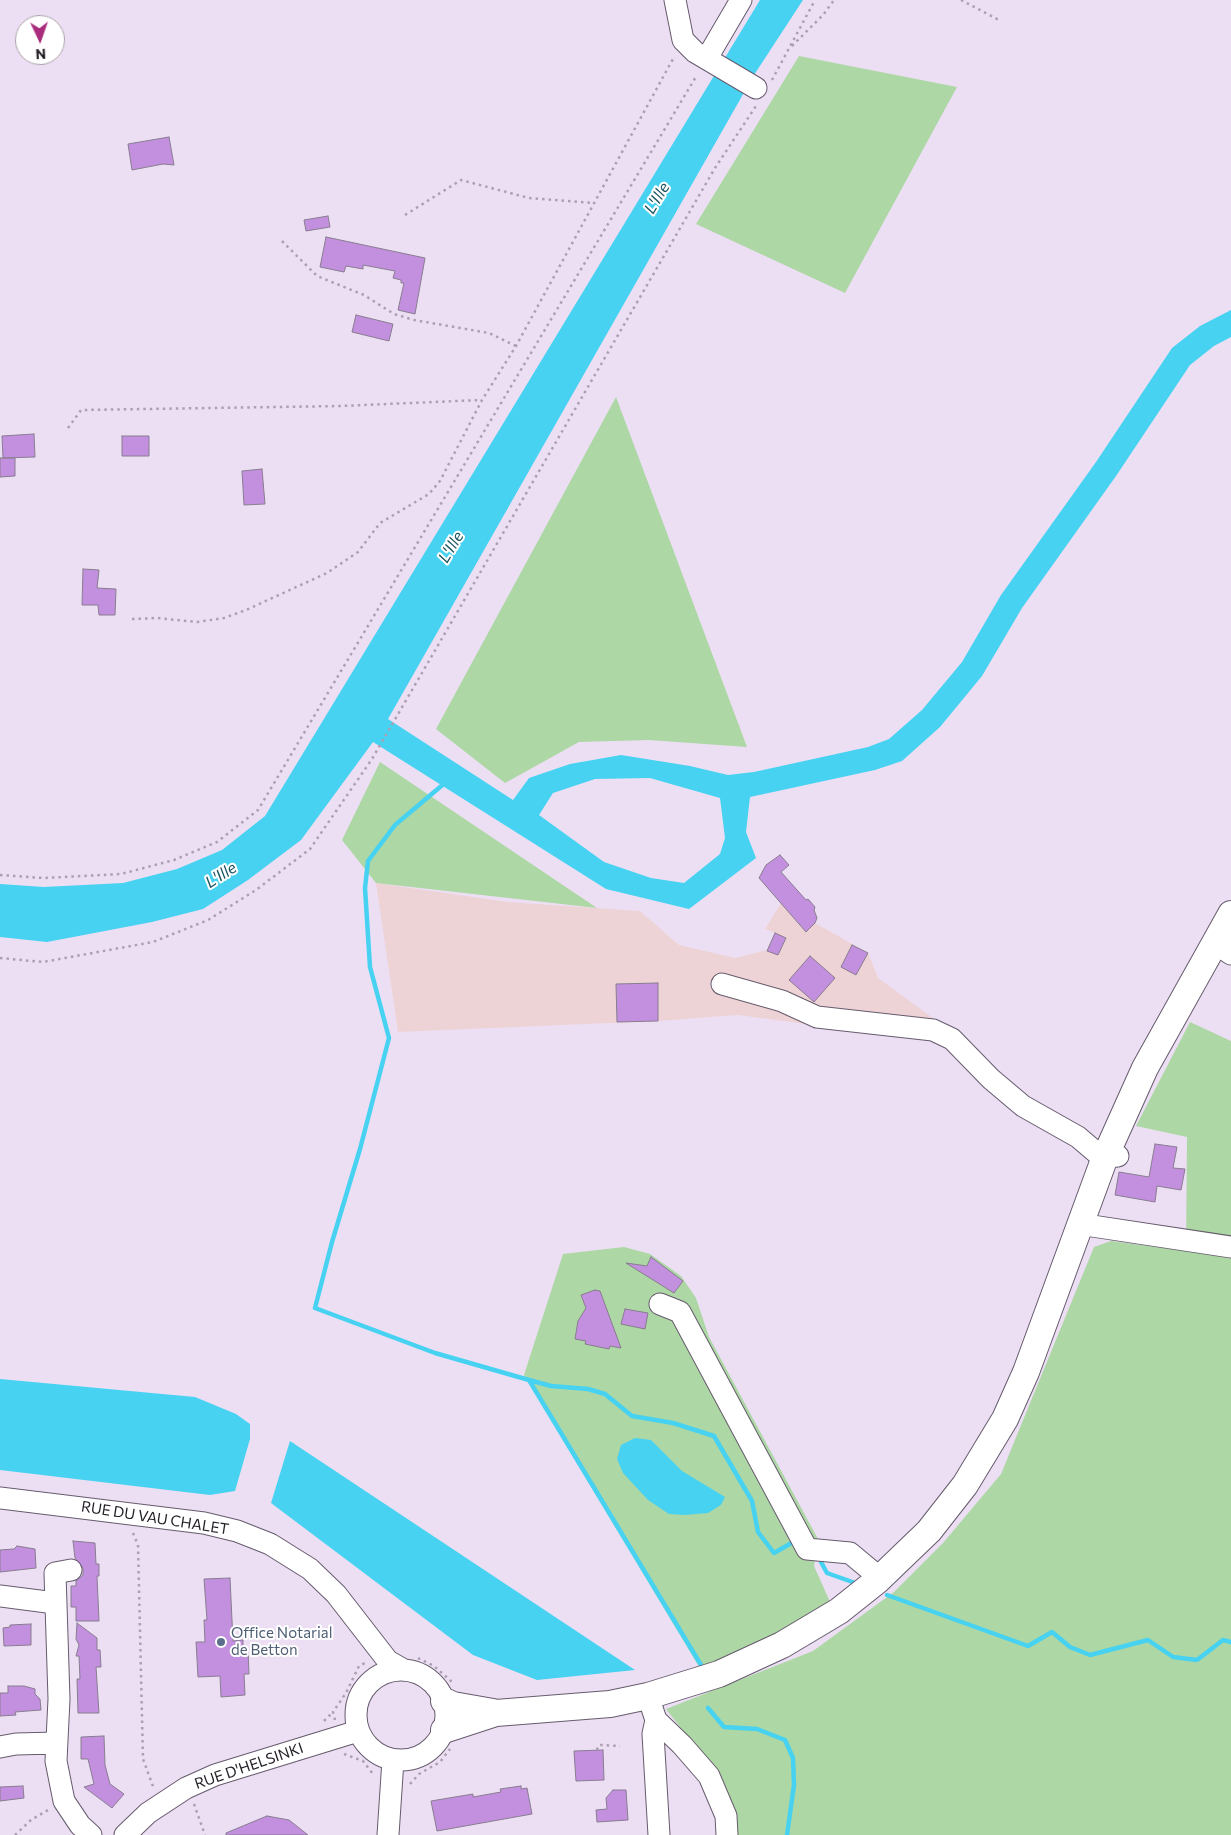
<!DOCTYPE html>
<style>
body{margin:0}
#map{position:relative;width:1231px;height:1835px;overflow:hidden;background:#ecdff4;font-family:Commissioner,sans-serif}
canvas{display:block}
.north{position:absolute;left:15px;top:15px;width:50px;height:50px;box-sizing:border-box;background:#fff;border:1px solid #a7a5a9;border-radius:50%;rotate:177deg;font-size:14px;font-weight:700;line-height:20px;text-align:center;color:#241f27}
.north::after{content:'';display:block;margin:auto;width:18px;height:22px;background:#aa2c7c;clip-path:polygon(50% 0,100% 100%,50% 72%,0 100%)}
</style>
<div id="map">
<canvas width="1231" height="1835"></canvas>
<div class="north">N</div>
</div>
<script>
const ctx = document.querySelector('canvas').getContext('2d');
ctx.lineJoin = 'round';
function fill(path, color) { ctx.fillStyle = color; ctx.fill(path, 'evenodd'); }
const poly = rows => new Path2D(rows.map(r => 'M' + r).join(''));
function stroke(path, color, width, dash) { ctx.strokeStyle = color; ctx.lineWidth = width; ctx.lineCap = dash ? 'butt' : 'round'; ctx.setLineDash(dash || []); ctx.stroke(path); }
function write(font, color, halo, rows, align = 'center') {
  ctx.font = font + ' Commissioner,sans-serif'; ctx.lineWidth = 4; ctx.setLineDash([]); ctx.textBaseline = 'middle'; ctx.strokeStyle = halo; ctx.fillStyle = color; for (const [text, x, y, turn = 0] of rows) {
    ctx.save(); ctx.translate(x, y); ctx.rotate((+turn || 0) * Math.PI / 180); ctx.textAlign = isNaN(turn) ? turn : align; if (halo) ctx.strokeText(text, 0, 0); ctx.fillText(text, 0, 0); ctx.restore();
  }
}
const industrial = poly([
 [376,883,508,902,640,911,679,945,735,958,767,950,775,933,765,929,781,903,806,932,815,923,868,953,878,978,933,1018,942,1042,738,1015,658,1021,398,1032]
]);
const green = poly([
 [799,56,957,87,845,293,696,224],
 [616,397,747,747,649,740,579,742,505,783,436,729],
 [380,762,597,908,376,883,342,840],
 [1190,1022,1231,1041,1231,1835,734,1835,708,1763,666,1709,813,1651,894,1592,943,1543,1001,1474,1094,1247,1111,1241,1186,1251,1187,1137,1136,1126],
 [624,1247,650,1254,681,1276,696,1298,709,1337,818,1539,814,1566,831,1604,755,1649,701,1670,524,1375,563,1254]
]);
const water = poly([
 [760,0,803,0,754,75,388,719,513,800,529,778,570,764,621,755,690,766,728,775,754,772,868,747,889,739,922,710,962,662,1001,595,1096,462,1172,348,1200,326,1231,310,1231,337,1214,346,1190,365,1116,476,1022,608,982,676,940,727,902,761,875,770,750,797,746,832,756,858,689,909,606,889,373,742,301,840,248,880,203,909,152,922,47,942,0,937,0,884,44,887,123,883,177,869,222,850,265,816],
 [650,778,720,798,725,838,720,854,684,883,651,878,604,862,539,815,553,793,595,779],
 [0,1379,195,1397,236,1414,250,1424,250,1439,235,1491,210,1495,0,1470],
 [635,1438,651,1440,682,1471,725,1497,721,1505,708,1513,685,1515,669,1514,648,1500,623,1473,617,1459,621,1445],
 [290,1441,635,1670,537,1680,473,1655,271,1503]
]);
const stream = poly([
 [446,782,395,825,368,861,365,888,370,967,389,1038,360,1149,332,1242,315,1308,435,1353,529,1380,701,1665],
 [529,1380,551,1386,588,1389,605,1394,632,1416,673,1423,714,1436,752,1501,758,1532,774,1553,795,1541],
 [821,1562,827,1573,858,1584],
 [887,1595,1028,1646,1052,1632,1070,1647,1090,1655,1148,1640,1173,1657,1197,1660,1223,1640,1231,1642],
 [708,1708,724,1727,757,1729,785,1740,793,1758,794,1785,787,1835]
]);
const building = poly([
 [169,137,174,165,163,164,132,170,128,144,169,137],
 [328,216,330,227,306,231,304,220,328,216],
 [326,237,425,258,415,314,398,310,404,283,401,283,401,280,393,278,395,271,363,265,363,269,346,266,344,272,320,267,326,237],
 [356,315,393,324,389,341,352,332,356,315],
 [34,434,35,457,3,458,2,436,34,434],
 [122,436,149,436,149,456,122,456,122,436],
 [0,458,15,458,15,476,0,477,0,458],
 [262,469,265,504,244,505,242,471,262,469],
 [83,569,99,570,97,588,116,589,115,615,99,615,98,605,82,605,83,569],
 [780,855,789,865,781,872,806,900,808,899,815,907,814,910,817,918,815,923,806,932,759,878,766,865,780,855],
 [775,933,786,938,778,955,767,951,775,933],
 [852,945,868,953,856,975,841,967,852,945],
 [810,956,835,978,814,1002,789,980,810,956],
 [658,983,658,1021,617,1022,616,984,658,983],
 [1155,1144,1177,1147,1173,1168,1185,1169,1181,1190,1157,1186,1155,1202,1115,1195,1119,1172,1149,1177,1155,1144],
 [651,1257,683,1281,674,1293,626,1263,647,1266,651,1257],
 [595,1290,600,1291,621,1348,610,1346,609,1349,585,1344,586,1341,575,1339,578,1321,586,1308,581,1295,595,1290],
 [625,1309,648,1313,645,1329,621,1324,625,1309],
 [73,1541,95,1543,96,1564,99,1564,99,1576,97,1576,99,1621,76,1621,76,1607,71,1607,71,1586,76,1586,76,1581,83,1575,83,1568,75,1558,73,1541],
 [17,1546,35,1549,36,1568,0,1572,0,1550,14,1549,17,1546],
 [230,1578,233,1641,243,1640,243,1649,248,1649,249,1674,244,1674,245,1695,221,1697,220,1676,198,1677,196,1642,205,1642,204,1620,207,1620,204,1579,230,1578],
 [77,1623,97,1638,97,1650,100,1650,101,1667,96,1667,99,1713,78,1713,77,1679,80,1679,79,1656,76,1656,79,1645,76,1639,77,1623],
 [31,1624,31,1645,4,1646,3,1628,10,1627,10,1625,31,1624],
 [8,1686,24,1686,35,1689,35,1694,40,1699,41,1710,15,1712,16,1715,0,1716,0,1693,8,1693,8,1686],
 [104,1736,105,1765,110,1784,124,1794,112,1808,84,1787,94,1784,88,1759,81,1759,81,1737,104,1736],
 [603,1750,604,1780,576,1781,574,1751,603,1750],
 [23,1786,24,1798,0,1801,0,1787,23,1786],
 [521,1786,521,1789,527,1788,532,1814,437,1831,431,1801,473,1794,473,1797,501,1792,500,1789,521,1786],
 [613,1790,626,1790,628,1820,597,1822,596,1810,607,1809,606,1798,613,1790],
 [267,1816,289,1820,308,1835,226,1835,226,1833,267,1816]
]);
const path = poly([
 [961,0,1001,21],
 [792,46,823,15,834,0],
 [772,80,815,0],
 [405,215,461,180,529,198,594,203],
 [282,241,317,276,364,295,394,314,414,320,489,333,516,346],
 [68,428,81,410,340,406,481,400],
 [132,619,157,618,197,622,224,618,246,610,327,573,358,552,380,523,429,494,440,481,482,400,516,346,674,57],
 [0,875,44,878,121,874,174,860,217,842,258,810,697,75],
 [0,958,43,962,153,942,208,920,256,890,310,849,372,759,715,168,756,106],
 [133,1533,138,1545,143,1759,154,1789],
 [418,1658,434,1666,452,1682],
 [335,1720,333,1712,346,1693,359,1666,367,1662],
 [324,1721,333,1712],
 [597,1750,598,1746,601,1745,620,1746],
 [344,1754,363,1761,373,1774],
 [410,1784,419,1774,440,1762,450,1749],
 [194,1804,205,1835],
 [15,1835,31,1820,48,1810]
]);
const minor = poly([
 [675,0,683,40,695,52,756,88],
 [707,58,741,0],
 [1215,943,1231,954],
 [722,984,782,1001,817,1017,933,1030,952,1039,991,1079,1023,1106,1078,1137,1098,1154,1105,1157,1118,1156],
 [1079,1224,1231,1247],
 [660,1304,680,1312,807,1549,850,1553,874,1573,878,1580],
 [0,1498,204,1523,237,1531,270,1544,310,1569,336,1594,388,1661,404,1670],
 [71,1570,55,1573,59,1699,56,1761,64,1801,80,1825,91,1835],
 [0,1596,55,1603],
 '356 1715a45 45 0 1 1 90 0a45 45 0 1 1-90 0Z',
 [648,1696,656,1720,682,1745,709,1776,726,1816,727,1835],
 [656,1720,653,1734,659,1835],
 [0,1747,16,1744,56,1743],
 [125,1835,148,1813,186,1788,215,1775,358,1731],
 [388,1835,393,1760]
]);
const major = poly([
 [444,1701,453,1705,493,1712],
 [444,1730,496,1713,610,1704,648,1696,719,1674,782,1645,839,1611,878,1580,929,1531,965,1485,1005,1419,1026,1372,1105,1157,1145,1068,1231,914]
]);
const markers = [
 [221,1642,5,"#5c6f8a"]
];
const streetNames = [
 ["RUE DU VAU CHALET",155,1518,9],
 ["RUE D'HELSINKI",249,1766,-19]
];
const serviceNames = [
 ["Office Notarial",231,1633],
 ["de Betton",231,1650]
];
const waterNames = [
 ["L'Ille",657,198,-59],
 ["L'Ille",451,547,-59],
 ["L'Ille",221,875,-33]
];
fill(industrial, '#eed3d6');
fill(green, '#add7a4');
fill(water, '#47d2f1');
stroke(stream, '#47d2f1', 4.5);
fill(building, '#c390df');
stroke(building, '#887d8f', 1);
stroke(minor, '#665b6d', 23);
stroke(major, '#665b6d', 28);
stroke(path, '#aba0b1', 2.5, [2.5, 4]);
stroke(minor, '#fff', 21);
stroke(major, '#fff', 26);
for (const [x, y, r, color] of markers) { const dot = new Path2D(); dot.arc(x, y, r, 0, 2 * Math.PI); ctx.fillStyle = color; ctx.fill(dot); stroke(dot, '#fff', 2); }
write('15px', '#241f27', '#fff', streetNames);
write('15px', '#4e5e75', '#fff', serviceNames, 'left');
write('italic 16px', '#1b5461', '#fff', waterNames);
</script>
